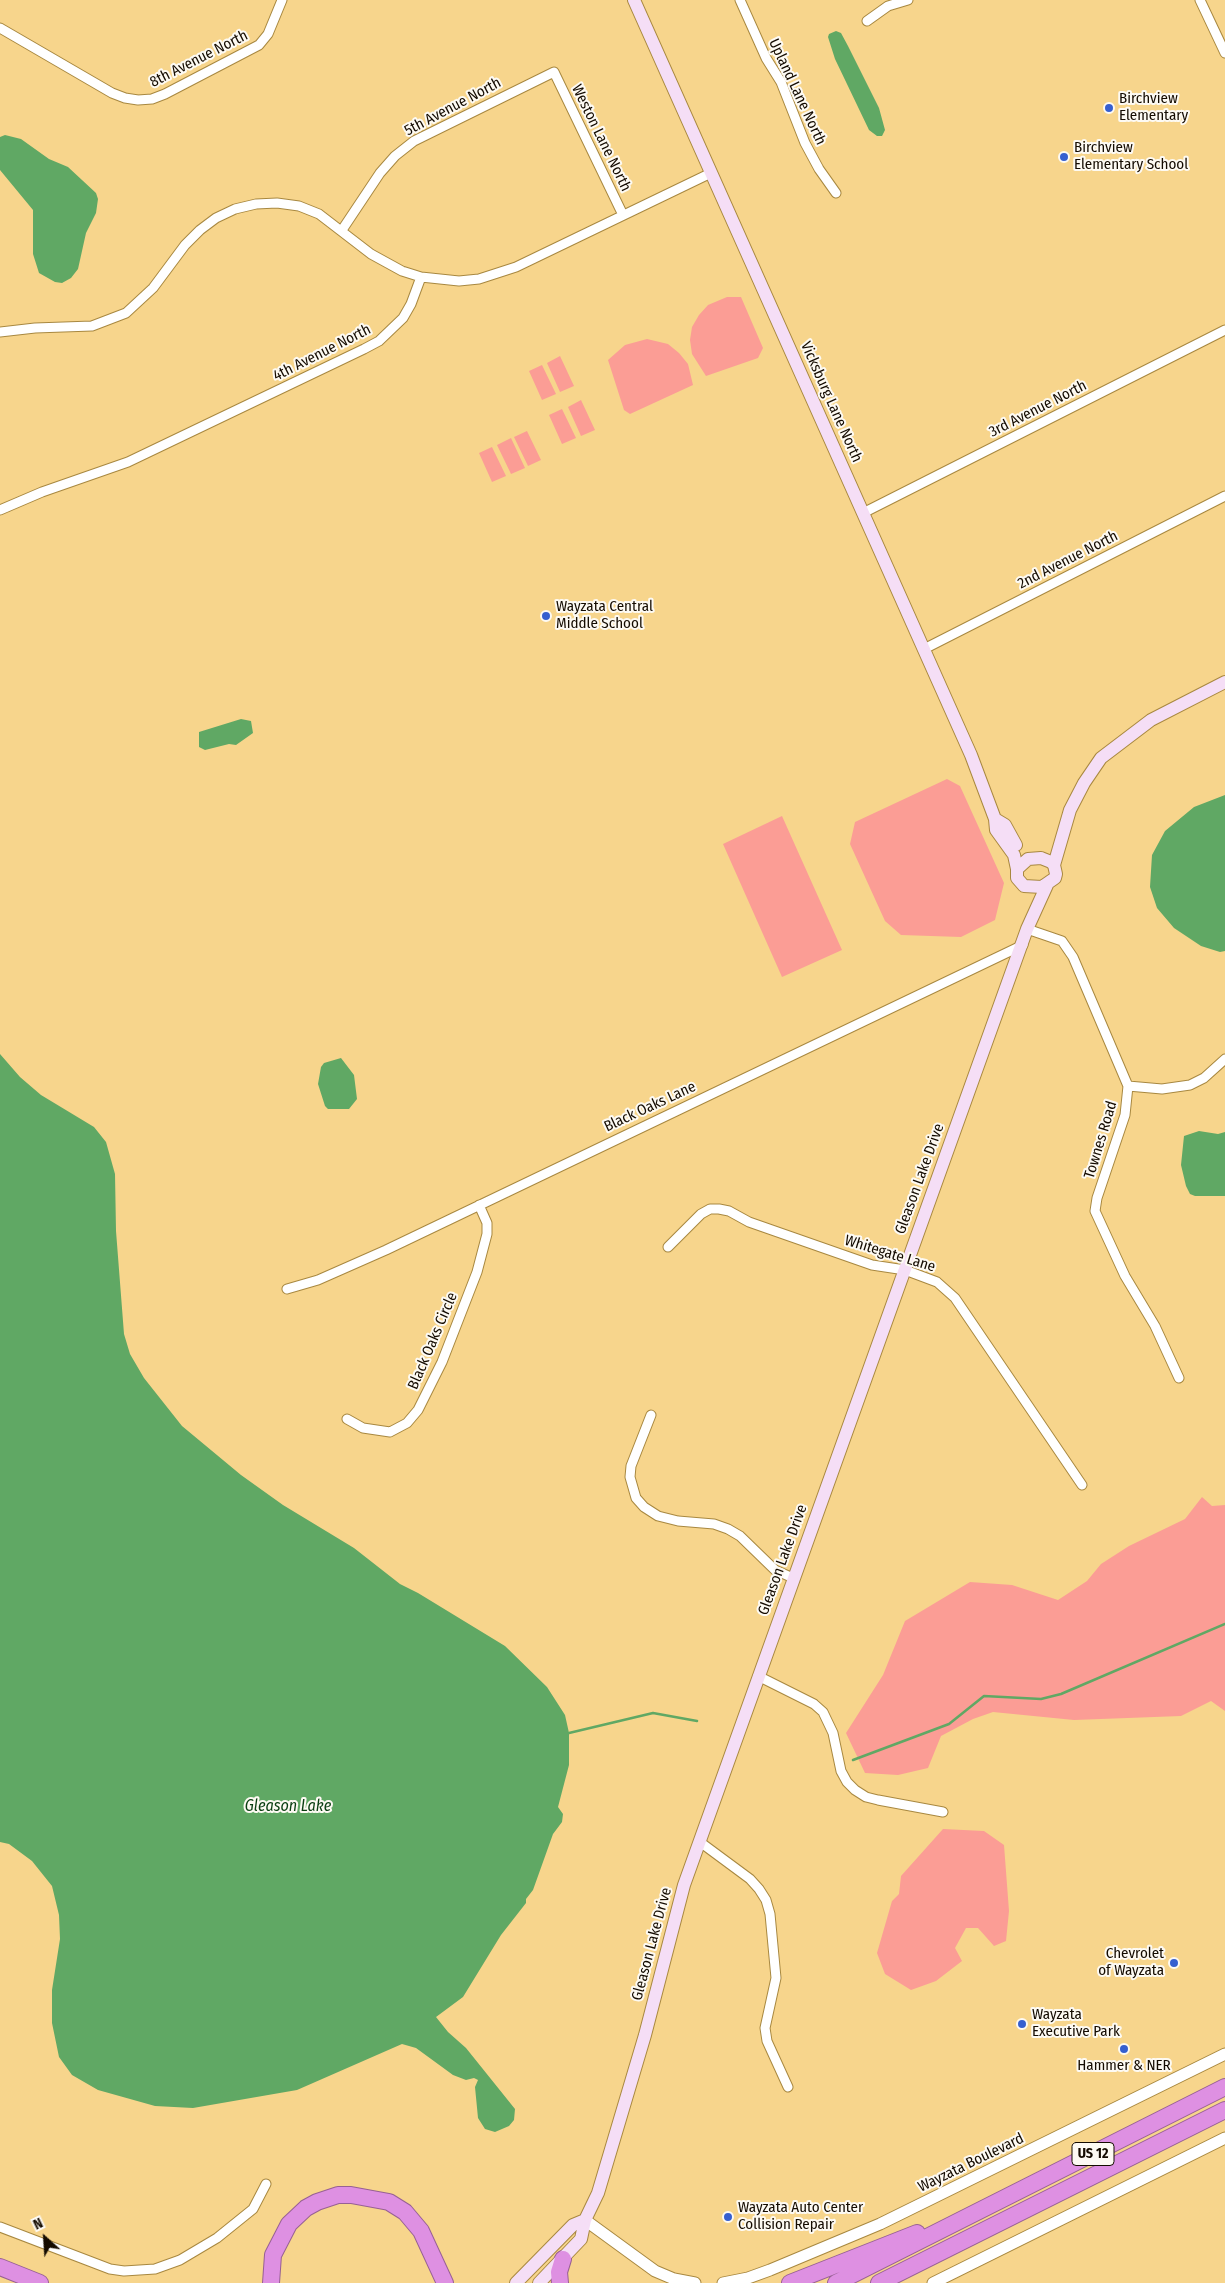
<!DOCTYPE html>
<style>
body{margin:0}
#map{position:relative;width:1225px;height:2283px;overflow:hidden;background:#f7d58c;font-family:"Fira Sans Condensed",sans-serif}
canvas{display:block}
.north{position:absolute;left:20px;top:2213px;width:50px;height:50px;-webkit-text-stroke:4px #fdfaf3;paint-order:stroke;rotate:334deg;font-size:14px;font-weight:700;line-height:20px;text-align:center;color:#140b00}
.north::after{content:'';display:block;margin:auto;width:18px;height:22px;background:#140b00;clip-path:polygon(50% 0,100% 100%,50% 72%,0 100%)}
</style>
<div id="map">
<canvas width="1225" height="2283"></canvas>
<div class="north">N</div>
</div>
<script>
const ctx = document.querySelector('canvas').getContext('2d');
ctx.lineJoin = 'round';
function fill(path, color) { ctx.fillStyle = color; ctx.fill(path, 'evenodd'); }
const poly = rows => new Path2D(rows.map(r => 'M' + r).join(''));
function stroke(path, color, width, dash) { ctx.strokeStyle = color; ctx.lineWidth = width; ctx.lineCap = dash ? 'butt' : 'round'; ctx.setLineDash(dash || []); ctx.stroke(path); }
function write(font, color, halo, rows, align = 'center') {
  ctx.font = font + ' "Fira Sans Condensed",sans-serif'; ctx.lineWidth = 4; ctx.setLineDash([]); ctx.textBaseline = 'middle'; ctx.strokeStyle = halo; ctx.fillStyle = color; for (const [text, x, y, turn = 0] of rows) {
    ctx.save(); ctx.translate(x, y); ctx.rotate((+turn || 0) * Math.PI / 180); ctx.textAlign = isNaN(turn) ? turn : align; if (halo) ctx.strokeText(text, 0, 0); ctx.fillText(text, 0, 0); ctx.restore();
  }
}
const green = poly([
 [727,297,741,297,763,348,758,358,706,376,692,354,690,340,692,327,699,315,708,305],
 [647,339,668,344,679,353,688,364,693,385,630,414,624,410,608,360,625,345],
 [560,356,574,386,560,392,547,363],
 [542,365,556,394,542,400,529,371],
 [581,400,595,430,581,436,568,407],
 [562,409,576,438,562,444,549,415],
 [527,431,541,460,528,466,514,437],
 [511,438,525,468,511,474,497,445],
 [492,447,506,476,492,482,479,453],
 [947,779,960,786,1004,883,995,920,961,937,901,935,885,921,850,844,855,822],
 [782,816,842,950,782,977,723,844],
 [1202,1497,1212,1506,1225,1505,1225,1711,1211,1701,1181,1716,1074,1720,993,1712,973,1719,941,1736,928,1768,898,1775,865,1773,846,1733,883,1675,905,1621,970,1582,1012,1585,1058,1600,1087,1581,1101,1564,1129,1546,1185,1519],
 [943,1829,984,1831,1004,1845,1009,1911,1006,1941,994,1946,978,1928,966,1928,955,1948,962,1961,936,1981,911,1990,885,1974,877,1953,892,1901,899,1894,901,1876]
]);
const water = poly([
 [836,31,841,33,848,46,879,108,885,130,882,136,877,136,869,130,835,59,828,37,829,34],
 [5,135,21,139,49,159,68,167,96,193,98,199,96,213,86,233,78,269,71,278,62,283,55,282,39,273,33,254,33,210,0,170,0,137],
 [241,719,251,721,253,733,236,745,229,744,205,750,199,747,199,732],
 [1225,795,1225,951,1220,952,1201,946,1174,928,1157,908,1150,887,1152,855,1165,831,1194,807],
 [0,1054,20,1077,41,1095,94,1127,106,1142,115,1174,116,1231,124,1334,130,1354,144,1378,182,1426,241,1475,283,1505,354,1548,400,1584,418,1593,505,1646,547,1687,565,1715,569,1733,569,1765,558,1807,563,1814,562,1822,553,1834,533,1890,526,1899,526,1903,501,1935,463,1997,436,2017,448,2032,466,2048,515,2109,514,2120,509,2126,495,2132,485,2129,478,2118,475,2087,478,2080,474,2078,466,2080,453,2075,416,2048,402,2044,297,2090,193,2108,155,2106,98,2090,72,2075,59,2057,52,2023,52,1990,60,1939,59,1915,52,1886,32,1861,9,1844,0,1842],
 [341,1058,354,1075,357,1099,349,1109,328,1109,325,1106,318,1084,321,1067,324,1063],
 [1199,1131,1218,1134,1225,1132,1225,1196,1195,1196,1190,1194,1186,1186,1181,1165,1184,1136]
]);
const stream = poly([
 [569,1733,653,1713,697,1721],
 [853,1760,949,1724,984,1696,1041,1699,1061,1694,1225,1624]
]);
const minor = poly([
 [740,0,766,58,781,82,805,143,819,169,836,193],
 [1200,0,1225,53],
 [867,21,888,6,908,0],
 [0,28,112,93,125,98,138,100,152,99,165,94,259,45,268,34,282,0],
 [342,230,380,173,395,156,414,141,554,72,623,215],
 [0,332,35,328,92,326,126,313,153,288,185,245,200,230,216,218,235,209,256,204,277,203,299,206,319,214,371,254,402,271,421,277,459,281,479,279,516,267,711,173],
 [0,510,42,492,128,462,364,349,379,341,403,318,411,304,421,277],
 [863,513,1225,330],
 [924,649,1225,496],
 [1027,929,1062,941,1073,957,1128,1086,1125,1115,1097,1198,1095,1211,1125,1276,1155,1326,1179,1378],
 [1128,1086,1162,1089,1190,1085,1204,1078,1225,1059],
 [668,1247,701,1214,710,1209,719,1209,729,1211,749,1222,872,1265,905,1270,937,1282,955,1298,1082,1485],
 [287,1289,318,1280,386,1250,1023,945],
 [651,1415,631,1466,630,1477,636,1498,644,1507,658,1516,678,1521,714,1524,728,1529,740,1536,775,1570,793,1578],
 [347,1419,363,1428,390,1432,407,1423,418,1410,442,1362,477,1272,487,1234,487,1223,479,1205],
 [758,1676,814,1704,823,1712,833,1733,841,1771,847,1782,855,1790,866,1797,878,1800,943,1812],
 [700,1842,750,1879,759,1889,766,1900,770,1914,776,1978,765,2028,767,2041,788,2087],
 [0,2227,110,2269,124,2271,155,2269,180,2260,217,2238,253,2209,266,2184]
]);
const tertiary = poly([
 [585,2220,655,2271,674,2279,695,2283],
 [723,2283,748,2278,770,2270,880,2224,1225,2054],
 [933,2283,1225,2138]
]);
const secondary = poly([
 [634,0,971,755,995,819,996,830,1014,855,1017,869],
 [995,819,1005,825,1016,845],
 [1041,858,1051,862,1054,865,1056,874,1055,878,1042,887,1024,886,1017,878,1017,869,1028,859,1041,858],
 [1054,865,1070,810,1084,783,1101,758,1151,720,1225,682],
 [516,2283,573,2225,585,2220],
 [539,2283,581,2239,585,2220,598,2193,645,2035,684,1885,1027,929,1047,885]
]);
const motorway = poly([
 [0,2267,40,2283],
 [271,2283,273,2255,289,2224,306,2208,317,2202,338,2195,351,2195,389,2202,405,2212,421,2231,445,2283],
 [560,2283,559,2272,563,2259],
 [790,2283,917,2233],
 [836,2283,1225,2087],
 [879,2283,1225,2110]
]);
const markers = [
 [1109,108,5,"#365fcf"],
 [1064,157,5,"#365fcf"],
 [546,616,5,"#365fcf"],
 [1174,1963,5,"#365fcf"],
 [1022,2024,5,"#365fcf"],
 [1124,2049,5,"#365fcf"],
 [728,2217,5,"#365fcf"]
];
const shields = [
 [1093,2154,42]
];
const shieldNames = [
 ["US 12",1093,2154]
];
const streetNames = [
 ["8th Avenue North",199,59,-27],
 ["Upland Lane North",797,92,65],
 ["5th Avenue North",453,107,-28],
 ["Weston Lane North",601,138,64],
 ["4th Avenue North",322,353,-27],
 ["Vicksburg Lane North",831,402,66],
 ["3rd Avenue North",1038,409,-27],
 ["2nd Avenue North",1068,560,-27],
 ["Black Oaks Lane",650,1107,-25],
 ["Townes Road",1101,1140,-73],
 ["Gleason Lake Drive",920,1179,-70],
 ["Whitegate Lane",890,1254,17],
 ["Black Oaks Circle",433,1341,-67],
 ["Gleason Lake Drive",783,1560,-70],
 ["Gleason Lake Drive",652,1944,-75],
 ["Wayzata Boulevard",971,2163,-26]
];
const poiNames = [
 ["Birchview",1119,99],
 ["Elementary",1119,116],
 ["Birchview",1074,148],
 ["Elementary School",1074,165],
 ["Wayzata Central",556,607],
 ["Middle School",556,624],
 ["Chevrolet",1164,1954,"right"],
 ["of Wayzata",1164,1971,"right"],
 ["Wayzata",1032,2015],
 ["Executive Park",1032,2032],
 ["Hammer & NER",1124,2066,"center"],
 ["Wayzata Auto Center",738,2208],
 ["Collision Repair",738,2225]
];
const waterNames = [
 ["Gleason Lake",288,1807]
];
fill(green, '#fb9d95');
fill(water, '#60a864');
stroke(stream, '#60a864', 2.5);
stroke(minor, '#a88840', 11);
stroke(tertiary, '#a88840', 13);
stroke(secondary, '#a88840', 14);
stroke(motorway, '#976193', 18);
stroke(minor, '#fff', 9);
stroke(tertiary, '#fff', 11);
stroke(secondary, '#f5def6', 12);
stroke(motorway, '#de90e2', 16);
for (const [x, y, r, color] of markers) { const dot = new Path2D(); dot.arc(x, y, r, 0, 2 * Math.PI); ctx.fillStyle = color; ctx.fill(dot); stroke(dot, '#fdfaf3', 2); }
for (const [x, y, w] of shields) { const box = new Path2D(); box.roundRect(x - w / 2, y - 11.5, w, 23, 4); ctx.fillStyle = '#fdfaf3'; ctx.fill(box); stroke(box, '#140b00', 1); }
write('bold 14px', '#140b00', null, shieldNames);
write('15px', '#140b00', '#fdfaf3', streetNames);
write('15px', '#140b00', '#fdfaf3', poiNames, 'left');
write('italic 16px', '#093e11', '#fdfaf3', waterNames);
</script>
